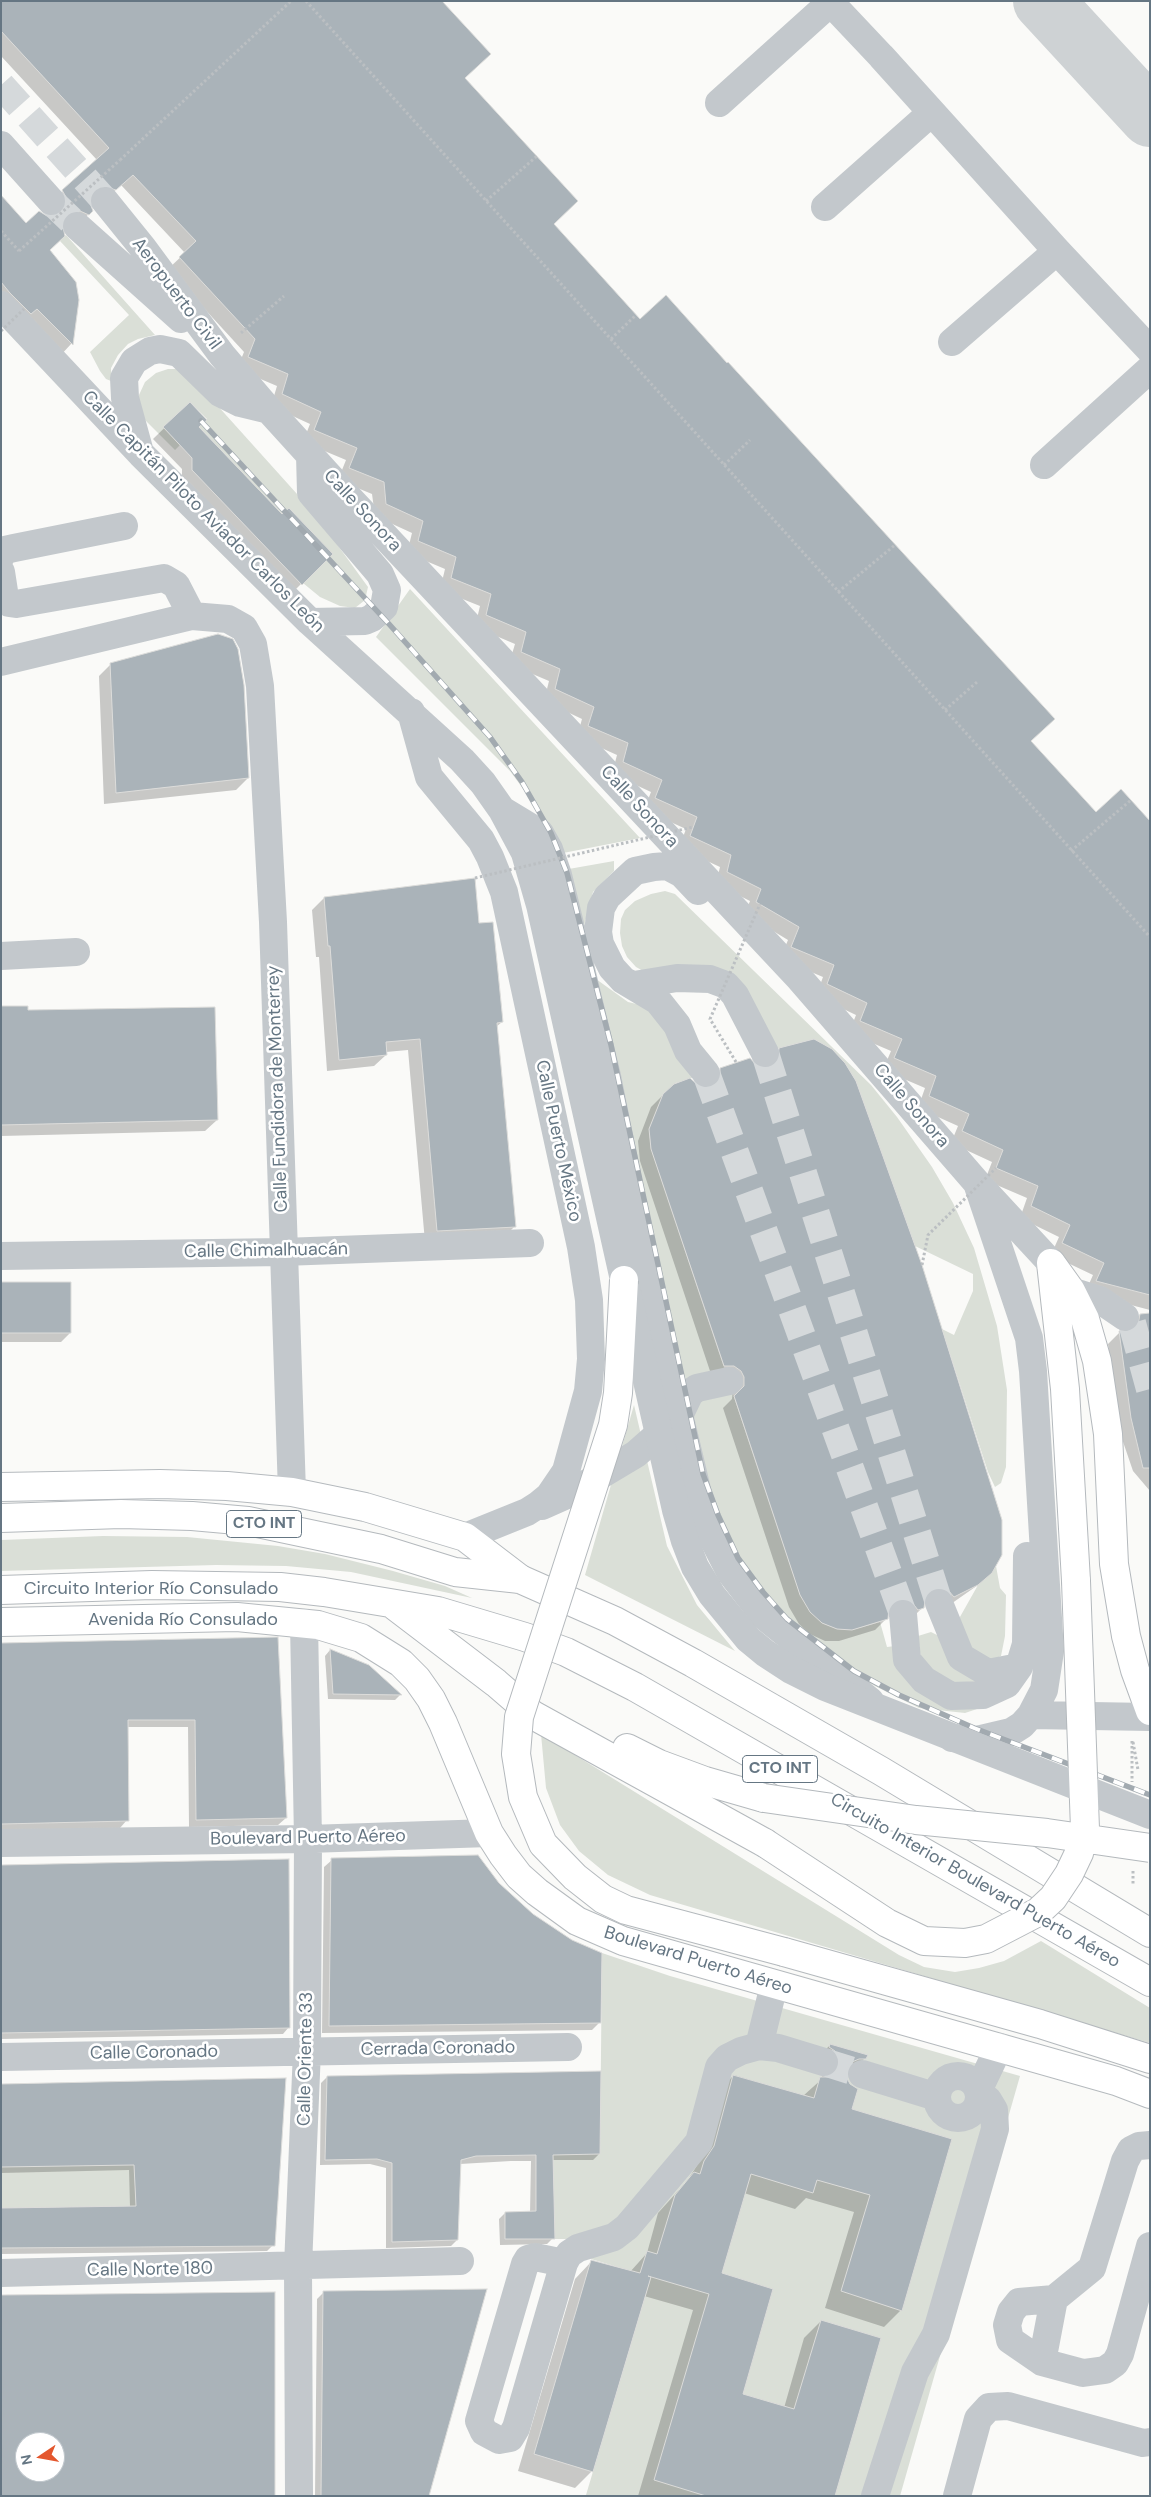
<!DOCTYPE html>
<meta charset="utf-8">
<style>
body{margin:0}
#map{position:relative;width:1151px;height:2497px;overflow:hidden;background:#fafaf8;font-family:"DM Sans",sans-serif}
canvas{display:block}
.frame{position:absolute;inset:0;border:2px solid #657683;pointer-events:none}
.north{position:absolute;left:15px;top:2432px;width:50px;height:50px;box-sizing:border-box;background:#fff;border:1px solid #c1c8cd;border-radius:50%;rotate:258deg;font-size:14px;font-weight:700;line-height:20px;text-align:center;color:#657683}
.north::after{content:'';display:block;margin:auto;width:18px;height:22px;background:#e4572e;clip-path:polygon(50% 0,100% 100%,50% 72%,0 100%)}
</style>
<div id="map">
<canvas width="1151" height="2497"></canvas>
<div class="frame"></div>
<div class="north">N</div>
</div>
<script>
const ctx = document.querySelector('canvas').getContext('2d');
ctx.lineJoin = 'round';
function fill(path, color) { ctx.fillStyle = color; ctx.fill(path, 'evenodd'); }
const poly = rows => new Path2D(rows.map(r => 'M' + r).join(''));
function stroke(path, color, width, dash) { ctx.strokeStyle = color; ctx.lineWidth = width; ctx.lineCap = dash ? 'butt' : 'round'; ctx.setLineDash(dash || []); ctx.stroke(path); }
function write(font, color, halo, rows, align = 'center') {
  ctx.font = font + ' "DM Sans",sans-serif'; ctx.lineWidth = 5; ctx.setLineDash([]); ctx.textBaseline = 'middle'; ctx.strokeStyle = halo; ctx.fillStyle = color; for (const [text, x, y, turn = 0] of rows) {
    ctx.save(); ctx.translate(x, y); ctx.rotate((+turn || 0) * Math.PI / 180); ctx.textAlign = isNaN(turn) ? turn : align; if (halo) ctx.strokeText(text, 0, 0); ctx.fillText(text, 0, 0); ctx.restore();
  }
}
const green = poly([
 [66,235,155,335,138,339,128,344,118,355,111,368,111,381,106,379,100,371,90,352,129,315,60,241],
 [168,369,180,369,190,375,315,514,368,587,365,600,355,608,340,606,320,597,292,574,323,544,289,508,282,514,199,427,207,419,190,402,163,427,180,445,175,450,143,418,139,406,139,395,145,382,156,373],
 [410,589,640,838,558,854,535,805,510,771,376,637],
 [614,861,614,871,593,892,584,926,563,870],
 [665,891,675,894,871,1085,897,1117,932,1167,953,1203,974,1248,997,1326,1007,1390,1006,1467,1001,1483,995,1487,988,1472,942,1329,954,1335,973,1291,973,1274,915,1246,856,1081,845,1063,832,1049,814,1039,772,1050,745,1001,645,972,636,967,627,957,622,946,620,933,621,919,625,910,635,901,651,894],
 [596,979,628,1002,658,1009,701,1075,676,1083,663,1094,649,1129,651,1149,800,1595,822,1623,837,1629,852,1630,880,1622,887,1647,895,1646,901,1665,992,1704,965,1713,919,1708,857,1677,830,1657,762,1596,736,1560,714,1515,594,980],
 [634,1405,667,1546,697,1605,735,1651,585,1575],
 [103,1536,187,1537,278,1546,325,1554,393,1571,445,1586,472,1598,351,1572,286,1566,216,1565,1,1571,1,1540],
 [996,1566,1000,1588,1006,1595,1005,1636,1001,1656,992,1660,969,1652,956,1624,978,1585],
 [931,1632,939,1636,981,1682,958,1685,922,1668,918,1636],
 [541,1734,899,1955,924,1967,955,1972,979,1968,1004,1961,1041,1941,1150,2008,1150,2043,650,1895,608,1875,579,1851,560,1825,546,1788],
 [602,1953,670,1976,1020,2076,900,2496,586,2495,651,2277,591,2259,599,2239,555,2239,553,2155,600,2154],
 [134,2164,136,2206,1,2208,1,2167]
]);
const shadow = poly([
 [1,1,463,79,552,225,1096,814,1150,823,1150,1310,1085,1293,1093,1275,1051,1255,1059,1237,1020,1218,1027,1198,985,1180,992,1162,951,1143,958,1126,918,1108,925,1088,883,1070,891,1051,849,1033,856,1015,816,996,823,977,780,959,788,940,745,914,750,901,716,884,720,867,679,848,686,829,644,810,651,792,612,774,617,755,577,737,582,719,544,701,549,681,509,664,515,644,475,627,480,606,440,590,445,569,407,553,412,533,375,516,372,494,338,480,346,460,303,442,310,424,271,406,277,386,237,369,244,352,168,269,185,253,121,185,103,201,89,198,92,211,76,226,67,222,60,223,49,250,77,300,71,344,60,356,1,308,1,197,26,225,45,217,54,218,55,211,51,203,97,160,1,56],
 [190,403,198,427,282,516,331,554,290,595,182,481,182,469,153,439],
 [111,664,248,778,236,790,104,804,99,676],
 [324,898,478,925,502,1022,496,1027,515,1226,503,1238,425,1242,408,1050,386,1052,386,1055,374,1066,327,1071,319,957,316,957,312,910],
 [1,1008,27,1011,217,1120,205,1131,1,1136],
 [780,1049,991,1573,978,1585,948,1606,924,1599,923,1607,911,1619,898,1611,888,1610,887,1618,875,1630,839,1641,825,1641,810,1634,799,1624,789,1607,723,1408,732,1399,733,1389,712,1377,640,1161,638,1141,651,1107,664,1094,700,1089,709,1090,709,1081,721,1069,767,1069,768,1061],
 [1,1283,70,1333,61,1342,1,1342],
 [1150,1314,1150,1491,1133,1471,1119,1430,1108,1344,1120,1332,1128,1332,1128,1327,1140,1315],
 [277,1639,286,1818,278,1825,189,1827,188,1727,127,1727,127,1820,120,1828,1,1831,1,1645],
 [330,1650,400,1695,395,1700,328,1699,325,1656],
 [332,1860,600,2022,592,2030,322,2033,324,1867],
 [1,1867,289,2027,283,2034,1,2039],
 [830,2045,865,2058,848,2075,846,2075,850,2110,901,2310,884,2327,825,2308,854,2212,806,2198,795,2209,744,2193,721,2274,741,2395,784,2408,804,2338,821,2321,834,2496,638,2496,693,2310,644,2296,592,2471,575,2488,518,2471,575,2279,591,2262,630,2272,647,2253,658,2213,687,2181,698,2164,717,2092,734,2075,803,2096,823,2078,814,2062],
 [327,2077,599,2154,593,2160,552,2160,553,2238,547,2244,500,2245,499,2219,505,2213,530,2213,531,2161,511,2161,460,2164,457,2240,451,2246,386,2248,386,2168,370,2164,320,2165,321,2083],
 [1,2085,273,2245,267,2251,1,2254,1,2209,130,2207,129,2170,1,2173],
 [324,2292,427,2496,315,2496,317,2299]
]);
const taxiway = poly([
 [1043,1,1150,117]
]);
const building = poly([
 [1,1,442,1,491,54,465,78,578,201,554,224,640,319,666,295,727,363,728,362,1055,719,1031,741,1096,812,1121,789,1150,821,1150,1295,1096,1281,1104,1263,1062,1243,1070,1225,1031,1206,1038,1186,996,1168,1003,1150,962,1131,969,1114,929,1096,936,1076,894,1058,902,1039,860,1021,867,1003,827,984,834,965,791,947,799,927,756,902,761,889,727,872,731,855,690,836,697,817,655,798,662,780,623,762,628,743,588,726,594,707,555,689,560,669,521,652,526,632,486,615,491,594,451,578,456,557,418,541,423,521,386,504,384,482,349,468,357,448,314,430,321,412,282,394,288,374,248,357,255,339,179,257,196,241,133,175,116,190,103,186,95,189,90,196,90,203,93,211,89,215,80,211,72,211,66,215,62,223,65,236,50,250,76,282,79,300,73,345,37,309,31,314,10,293,1,282,1,195,26,223,39,211,47,216,55,216,62,212,66,205,66,197,62,190,109,148,1,31,1,1],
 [190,402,207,420,199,427,282,514,289,508,333,554,302,585,192,470,192,458,163,427,190,402],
 [218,634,233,639,238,649,244,685,249,778,116,793,110,663,218,634],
 [475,878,479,923,493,922,503,1022,497,1023,516,1227,437,1231,420,1039,386,1042,387,1055,339,1060,330,946,328,946,324,897,475,878],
 [1,1006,28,1006,28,1010,215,1007,218,1120,1,1125,1,1006],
 [814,1039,832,1049,845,1063,856,1081,922,1265,1002,1520,1002,1555,992,1573,978,1585,954,1597,948,1590,941,1588,934,1588,926,1594,924,1608,918,1610,910,1600,901,1599,894,1602,889,1607,888,1619,852,1630,837,1629,822,1623,810,1612,800,1595,734,1396,744,1386,744,1377,741,1371,734,1366,724,1366,651,1149,649,1129,663,1094,674,1084,690,1078,700,1087,709,1088,716,1085,720,1079,720,1068,750,1058,757,1066,764,1069,772,1067,778,1061,779,1048,814,1039],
 [1,1282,71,1282,71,1333,1,1333,1,1282],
 [1150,1313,1150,1468,1143,1468,1131,1418,1119,1331,1132,1331,1138,1325,1140,1314,1150,1313],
 [278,1637,287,1818,196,1820,195,1720,128,1720,129,1821,1,1824,1,1643,278,1637],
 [330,1649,369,1665,402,1695,333,1694,330,1649],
 [478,1855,499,1883,533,1914,572,1940,602,1953,601,2023,329,2026,331,1858,478,1855],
 [289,1859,290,2028,1,2033,1,1865,289,1859],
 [830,2044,868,2055,866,2059,859,2059,852,2062,847,2070,847,2078,850,2084,858,2089,852,2109,952,2139,902,2311,841,2291,870,2195,817,2180,813,2193,751,2174,722,2273,773,2289,743,2394,794,2409,821,2320,881,2338,835,2496,706,2496,654,2480,709,2294,648,2276,651,2277,593,2472,534,2454,591,2260,640,2273,647,2251,657,2254,675,2195,694,2172,700,2174,704,2161,714,2146,733,2075,814,2098,820,2077,828,2077,834,2074,839,2067,839,2058,835,2051,829,2047,830,2044],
 [601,2071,600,2154,553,2155,555,2239,505,2239,505,2212,536,2211,536,2155,476,2156,461,2160,458,2240,392,2242,392,2163,377,2159,325,2160,327,2076,601,2071],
 [286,2078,275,2246,1,2248,1,2208,136,2206,134,2165,1,2167,1,2084,286,2078],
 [487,2289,429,2496,321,2496,323,2291,487,2289],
 [275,2292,275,2496,1,2496,1,2295,275,2292],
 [25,2442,55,2442,55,2472,25,2472,25,2442]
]);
const minorTunnel = poly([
 [1,85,105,201],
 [51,201,77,226],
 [765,1053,939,1603],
 [706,1073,903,1614],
 [1132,1323,1150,1389],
 [824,2062,862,2074]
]);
const path = poly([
 [306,1,1150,937],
 [120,160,291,1],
 [486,201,537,156],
 [1,231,19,251],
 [241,333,284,296],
 [611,339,636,315],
 [724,465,750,440],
 [838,592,895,545],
 [945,710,977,682],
 [1071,851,1131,800],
 [1132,1741,1132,1782],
 [1133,1742,1138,1770],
 [1133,1871,1133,1884]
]);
const minor = poly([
 [829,1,881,56,1057,251,1150,350],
 [719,103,830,3],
 [1,145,51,201],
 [105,201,143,248,222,355,269,410,349,498,800,979,977,1183,1051,1263],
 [825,207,931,113],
 [77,226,181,319],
 [1,305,141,454,310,622,462,760,483,783,502,810,525,853,540,905,624,1280],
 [952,342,1057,251],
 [139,449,125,398,124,378,134,361,150,351,160,349,179,353,220,393,240,403,269,410],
 [310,455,311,493,380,574,387,590,384,607,372,618,365,621,310,622],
 [1044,465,1150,369],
 [1,556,5,550,14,548,124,526],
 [1,572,5,598,9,603,16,604,164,578,176,585,192,616],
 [1,662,192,616,228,619,244,628,253,644,260,686,273,922,292,1492],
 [411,712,429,777,481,840,490,857,504,892,581,1247,589,1300,591,1359,588,1391,566,1471,549,1496,538,1505,527,1512,465,1537],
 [502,810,540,833,549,849,558,875,607,1076,654,1309,699,1498,707,1527,730,1572,764,1616,870,1701],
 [698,891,682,874,667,866,654,867,635,871,607,897,601,908,598,932,600,944,612,968,623,980,658,1001,677,1025,688,1051,706,1073],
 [1,956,76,952],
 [634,985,677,978,710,979,726,985,735,995,765,1053],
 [1,1256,283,1252,530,1243],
 [1071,1291,1100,1300,1125,1317],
 [542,1506,569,1494,636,1454,679,1416,690,1393,697,1388,729,1381],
 [939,1603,961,1657,988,1673,1019,1667],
 [903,1614,907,1660,924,1680,951,1696,983,1695,1007,1684,1019,1667,1026,1644,1027,1556],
 [1031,1715,1150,1717],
 [952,1738,977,1740,1011,1732,1022,1725,1031,1715,1044,1690,1050,1651,1033,1371,1029,1338,977,1183],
 [1,1843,308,1839,489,1833],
 [759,2046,774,1985],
 [1,2057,568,2047],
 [862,2074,937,2097],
 '937 2097a21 21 0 1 1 42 0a21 21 0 1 1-42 0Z',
 [978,2091,999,2047],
 [1150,2145,1139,2146,1131,2150,1125,2161,1092,2268,1054,2299,1042,2362,1083,2373,1105,2370,1115,2363,1120,2354,1150,2246],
 [564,2263,535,2257,528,2259,525,2264,479,2421,484,2432,499,2440,510,2438,516,2428,564,2263,569,2254,578,2248,614,2237,627,2227,699,2142,719,2067,727,2058,741,2051,759,2046,778,2048,824,2062],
 [1,2273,460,2261],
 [1042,2362,1010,2340,1007,2325,1011,2312,1019,2302,1054,2299],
 [299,2496,298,2266,307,2050,308,1839,304,1623],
 [875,2496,915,2372,936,2334,995,2129,994,2110,988,2100,979,2094],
 [957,2496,978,2419,989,2407,1008,2406,1143,2443,1150,2442]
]);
const major = poly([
 [1,1487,160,1484,227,1486,292,1492,365,1507,465,1537,520,1579],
 [1,1622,237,1617,318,1625,361,1638,401,1663,417,1679,431,1699,443,1723,489,1833,503,1855,519,1876,537,1892,577,1921,623,1941,1116,2081,1150,2094]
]);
const highway = poly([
 [1051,1263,1071,1291,1085,1319,1097,1361,1108,1434,1114,1564,1126,1636,1135,1670,1150,1711],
 [1051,1263,1065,1389,1076,1581],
 [1,1518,121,1514,192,1516,248,1521,381,1549,455,1572,520,1579,615,1621,693,1663,881,1771,1150,1933],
 [1,1590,152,1585,280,1587,324,1592,438,1611,525,1637,566,1652,635,1687,1150,1982],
 [395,1606,496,1683,533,1715,765,1843],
 [627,1748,659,1764,705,1781,764,1798],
 [784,1952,1040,2024,1150,2059]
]);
const rail = poly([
 [201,421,389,624,490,737,522,782,551,833,567,873,611,1045,703,1474,718,1515,738,1558,763,1592,787,1619,854,1671,899,1695,974,1728,1150,1795]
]);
const pathBridge = poly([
 [19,251,120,160],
 [1,331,24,309],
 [475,878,693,827],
 [736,1062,710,1019,760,904],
 [922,1265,928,1235,996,1168]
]);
const minorBridge = poly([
 [627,1292,676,1510,685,1541,695,1567,712,1595,748,1639,765,1653,791,1670,825,1687,1150,1815]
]);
const highwayBridge = poly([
 [624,1280,618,1393,613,1425,519,1717,516,1754,523,1797,543,1844,575,1877,603,1899,626,1910,784,1952],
 [764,1798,916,1820,1047,1833,1150,1848],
 [765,1843,887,1923,924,1941,965,1943,986,1939,1038,1912,1053,1898,1069,1874,1079,1853,1085,1829,1076,1581]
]);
const shields = [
 [264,1524,75],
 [780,1769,75]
];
const shieldNames = [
 ["CTO INT",264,1524],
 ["CTO INT",780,1769]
];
const streetNames = [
 ["Aeropuerto Civil",176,294,53],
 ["Calle Sonora",362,511,47],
 ["Calle Capitán Piloto Aviador Carlos León",203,512,45],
 ["Calle Sonora",639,807,47],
 ["Calle Fundidora de Monterrey",278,1089,-92],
 ["Calle Sonora",911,1106,49],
 ["Calle Puerto México",558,1141,78],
 ["Calle Chimalhuacán",266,1251,-1],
 ["Circuito Interior Río Consulado",151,1589],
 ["Avenida Río Consulado",183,1620],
 ["Boulevard Puerto Aéreo",308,1838,-1],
 ["Circuito Interior Boulevard Puerto Aéreo",975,1881,30],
 ["Boulevard Puerto Aéreo",698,1961,17],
 ["Cerrada Coronado",438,2049,-1],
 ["Calle Coronado",154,2053,-1],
 ["Calle Oriente 33",306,2059,-89],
 ["Calle Norte 180",150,2270,-1]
];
fill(green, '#dadfd7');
fill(shadow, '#0003');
stroke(taxiway, '#ced2d4', 60);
fill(building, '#aab3b9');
stroke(building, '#dcdcda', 1);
stroke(minorTunnel, '#d5d9db', 28, [28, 14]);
stroke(major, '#b5babe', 30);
stroke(highway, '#b4b9bd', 30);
stroke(path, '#bbbfc2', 3, [2.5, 2.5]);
stroke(minor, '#c3c8cc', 28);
stroke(major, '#fff', 28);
stroke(highway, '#fff', 28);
stroke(rail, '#a2aab0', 5.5);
stroke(rail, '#fff', 4, [11]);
stroke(highwayBridge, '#b4b9bd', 30, []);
stroke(pathBridge, '#bbbfc2', 3, [2.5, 2.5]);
stroke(minorBridge, '#c3c8cc', 28);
stroke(highwayBridge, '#fff', 28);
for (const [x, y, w] of shields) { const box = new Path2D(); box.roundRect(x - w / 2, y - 13.5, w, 27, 4); ctx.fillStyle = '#fff'; ctx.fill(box); stroke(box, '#657683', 1); }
write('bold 16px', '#657683', null, shieldNames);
write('18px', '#657683', '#fff', streetNames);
</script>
